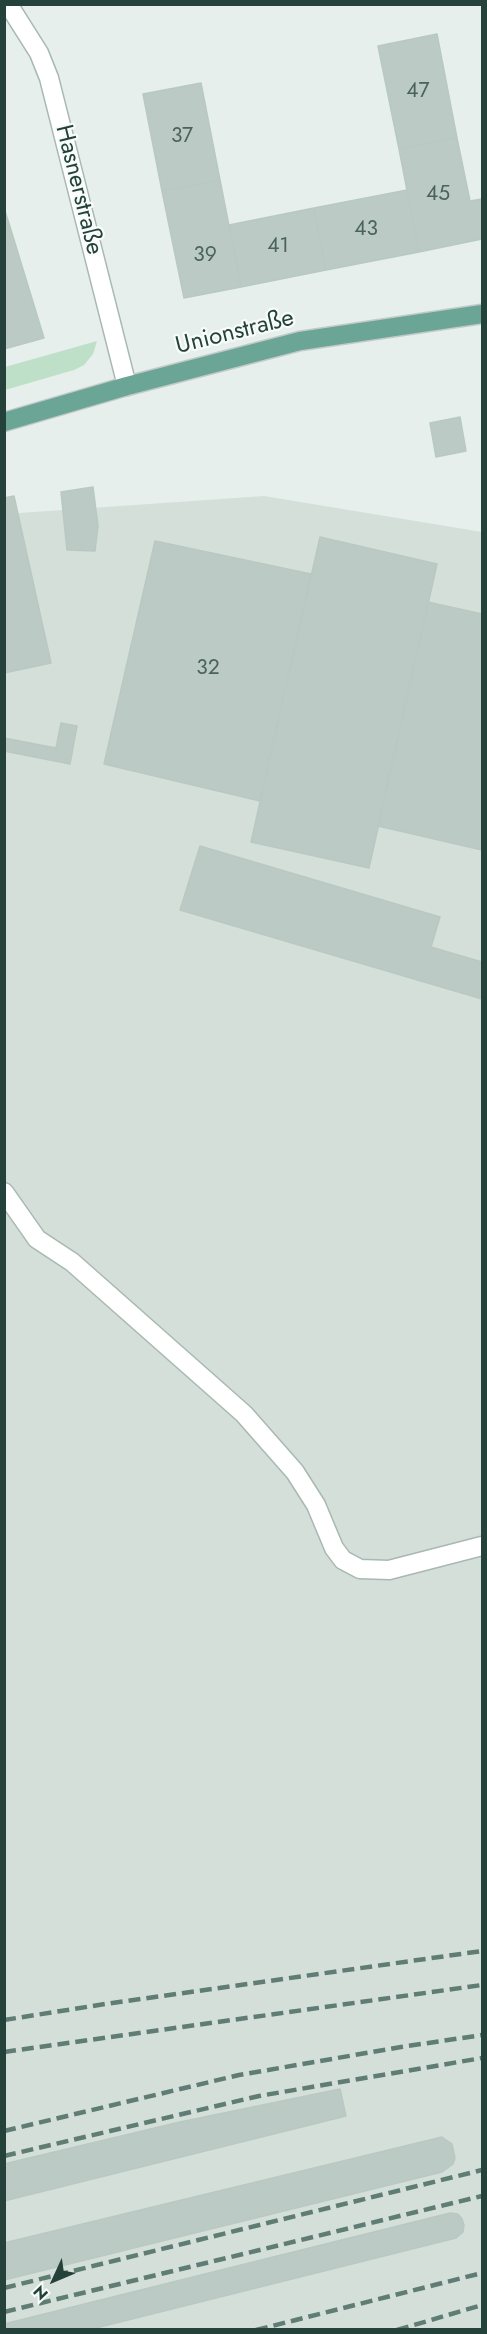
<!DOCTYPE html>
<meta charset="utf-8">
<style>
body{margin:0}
#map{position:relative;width:487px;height:2334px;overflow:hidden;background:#e6efeb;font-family:Jost,sans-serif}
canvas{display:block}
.frame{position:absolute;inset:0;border:6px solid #24423a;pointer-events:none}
.north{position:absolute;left:24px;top:2250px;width:60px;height:60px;-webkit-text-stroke:4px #f7fbf9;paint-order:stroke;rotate:226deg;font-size:16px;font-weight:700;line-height:24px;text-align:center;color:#24423a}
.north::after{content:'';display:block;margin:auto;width:21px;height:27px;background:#24423a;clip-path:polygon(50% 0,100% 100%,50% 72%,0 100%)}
</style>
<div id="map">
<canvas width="487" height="2334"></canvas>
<div class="frame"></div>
<div class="north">N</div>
</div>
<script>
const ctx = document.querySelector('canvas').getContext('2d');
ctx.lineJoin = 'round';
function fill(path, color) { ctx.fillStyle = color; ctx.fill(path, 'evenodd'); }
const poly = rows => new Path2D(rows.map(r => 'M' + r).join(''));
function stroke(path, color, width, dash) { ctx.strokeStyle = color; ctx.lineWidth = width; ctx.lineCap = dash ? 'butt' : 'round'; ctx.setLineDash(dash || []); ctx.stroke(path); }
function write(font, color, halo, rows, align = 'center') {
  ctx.font = font + ' Jost,sans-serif'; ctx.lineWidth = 4.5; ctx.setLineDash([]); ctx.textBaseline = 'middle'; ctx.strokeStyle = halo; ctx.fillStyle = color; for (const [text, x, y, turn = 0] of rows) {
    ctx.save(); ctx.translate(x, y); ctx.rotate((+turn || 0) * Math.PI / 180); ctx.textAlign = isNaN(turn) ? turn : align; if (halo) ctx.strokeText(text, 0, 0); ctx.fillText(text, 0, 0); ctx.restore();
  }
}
const built = poly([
 [264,496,482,532,482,2329,5,2330,5,514]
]);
const green = poly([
 [97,341,93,354,84,365,74,370,5,390,5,367]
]);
const building = poly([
 [437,34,457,138,399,149,378,46,437,34],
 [201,83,220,180,162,191,143,94,201,83],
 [457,138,470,201,482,199,482,239,419,252,399,149,457,138],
 [220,180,241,287,184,298,162,191,220,180],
 [407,190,419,252,326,270,314,208,407,190],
 [4,208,11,230,4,232,4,208],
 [314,208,326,270,241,287,229,225,314,208],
 [11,230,44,338,4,349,4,232,11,230],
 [460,417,466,451,436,457,430,423,460,417],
 [93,487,98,526,95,551,67,550,61,492,93,487],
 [14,496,51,663,4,673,4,498,14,496],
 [320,537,437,564,369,868,251,842,320,537],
 [155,541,311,574,260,801,104,764,155,541],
 [428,602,482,614,482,850,378,826,428,602],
 [61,723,77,726,70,764,4,751,4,738,56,748,61,723],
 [200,846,440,917,431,947,482,962,482,999,180,910,200,846],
 [340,2089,346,2116,4,2201,4,2164,180,2122,340,2089],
 [442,2137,452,2144,455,2158,453,2164,442,2172,4,2280,4,2243,442,2137],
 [450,2213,458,2214,462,2219,464,2225,463,2232,456,2238,88,2330,4,2330,4,2324,450,2213]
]);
const minor = poly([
 [8,4,39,53,49,78,127,386],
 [4,1192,37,1239,72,1262,244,1414,295,1472,316,1505,334,1548,343,1560,360,1569,389,1570,482,1546]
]);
const major = poly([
 [4,422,127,386,300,341,482,314]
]);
const rail = poly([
 [4,2020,105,2004,482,1951],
 [4,2052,482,1985],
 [4,2131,239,2075,401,2047,482,2035],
 [4,2156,259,2096,482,2058],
 [4,2288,482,2170],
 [4,2312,482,2196],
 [256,2330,482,2273],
 [397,2330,482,2305]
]);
const numberNames = [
 ["47",418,92],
 ["37",182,137],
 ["45",438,195],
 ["43",366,230],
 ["41",278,247],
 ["39",205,256],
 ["32",208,669]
];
const streetNames = [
 ["Hasnerstraße",78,190,76],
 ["Unionstraße",235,333,-14]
];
fill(built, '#d4dfda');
fill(green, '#bfe0c8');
fill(building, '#bbcac4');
stroke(building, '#b8c9c2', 1.5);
stroke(minor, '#a8b8b2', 21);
stroke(major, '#c2cac8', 21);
stroke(minor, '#fff', 18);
stroke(major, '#6aa596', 18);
stroke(rail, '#5f7d75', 4.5, [12, 6]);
write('21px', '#4a645c', null, numberNames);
write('24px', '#24423a', '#f7fbf9', streetNames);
</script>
